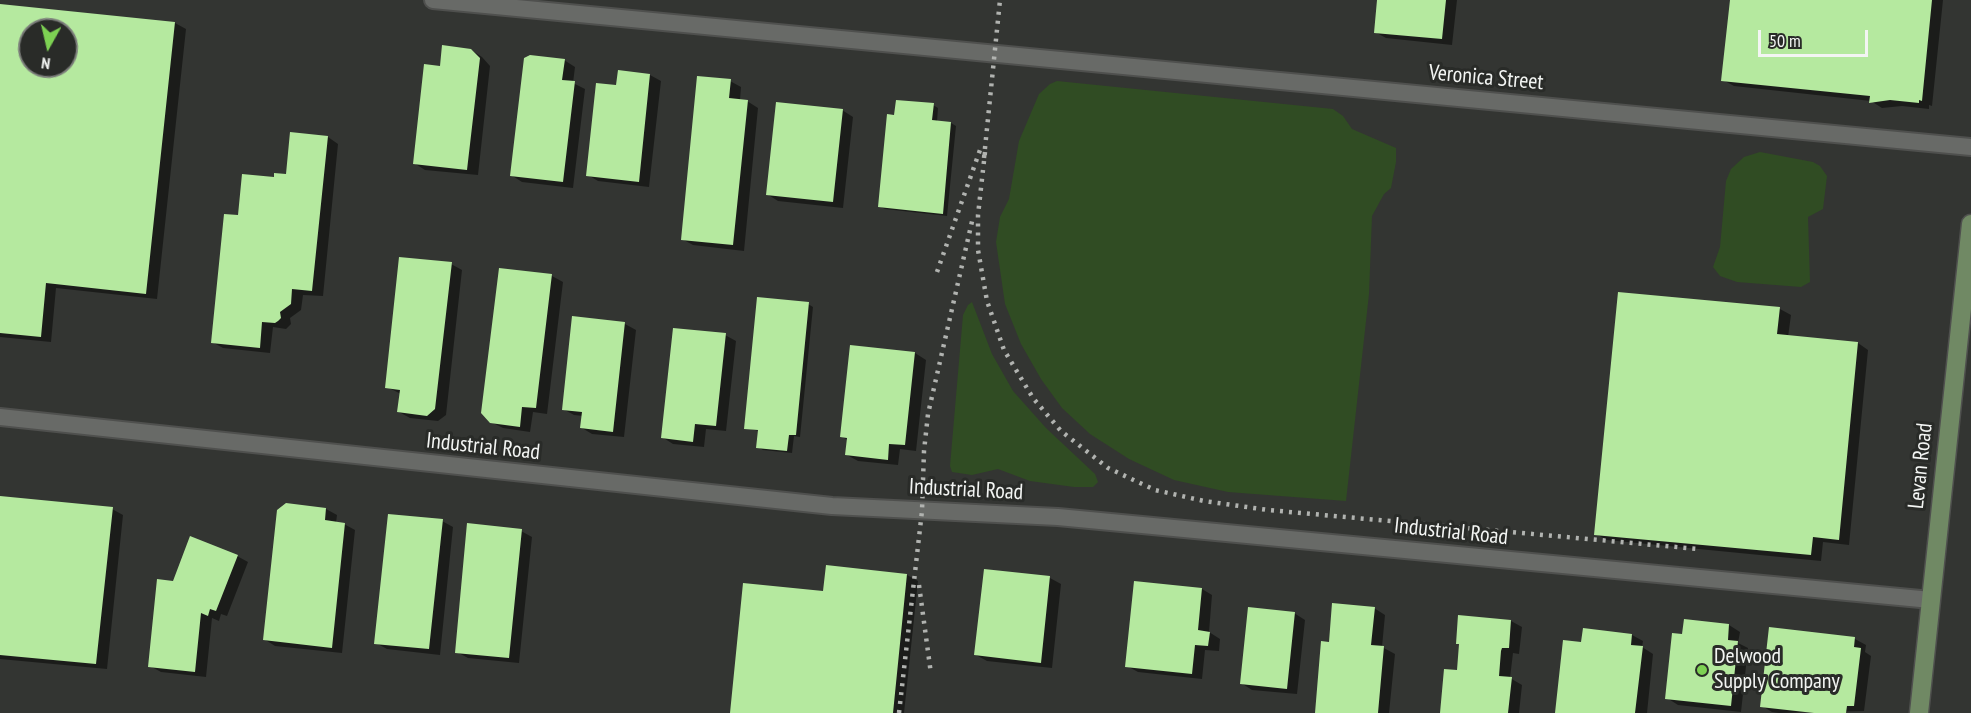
<!DOCTYPE html>
<style>
body{margin:0}
#map{position:relative;width:1971px;height:713px;overflow:hidden;background:#333532;font-family:"PT Sans Narrow",sans-serif}
canvas{display:block}
.north{position:absolute;left:18px;top:18px;width:60px;height:60px;box-sizing:border-box;background:#292b28;border:2px solid #7a7c79;border-radius:50%;rotate:188deg;font-size:16px;font-weight:700;line-height:24px;text-align:center;color:#f3f5f3}
.north::after{content:'';display:block;margin:auto;width:21px;height:27px;background:#7dd153;clip-path:polygon(50% 0,100% 100%,50% 72%,0 100%)}
.scale{position:absolute;left:1758px;top:30px;width:110px;height:27px;box-sizing:border-box;border:3px solid #f3f5f3;border-top:0;padding-left:8px;font-size:18px;line-height:21px;white-space:nowrap;color:#f3f5f3;-webkit-text-stroke:4px #292b28;paint-order:stroke}
</style>
<div id="map">
<canvas width="1971" height="713"></canvas>
<div class="north">N</div>
<div class="scale">50 m</div>
</div>
<script>
const ctx = document.querySelector('canvas').getContext('2d');
ctx.lineJoin = 'round';
function fill(path, color) { ctx.fillStyle = color; ctx.fill(path, 'evenodd'); }
const poly = rows => new Path2D(rows.map(r => 'M' + r).join(''));
function stroke(path, color, width, dash) { ctx.strokeStyle = color; ctx.lineWidth = width; ctx.lineCap = dash ? 'butt' : 'round'; ctx.setLineDash(dash || []); ctx.stroke(path); }
function write(font, color, halo, rows, align = 'center') {
  ctx.font = font + ' "PT Sans Narrow",sans-serif'; ctx.lineWidth = 6; ctx.setLineDash([]); ctx.textBaseline = 'middle'; ctx.strokeStyle = halo; ctx.fillStyle = color; for (const [text, x, y, turn = 0] of rows) {
    ctx.save(); ctx.translate(x, y); ctx.rotate((+turn || 0) * Math.PI / 180); ctx.textAlign = isNaN(turn) ? turn : align; if (halo) ctx.strokeText(text, 0, 0); ctx.fillText(text, 0, 0); ctx.restore();
  }
}
const green = poly([
 [1057,81,1333,109,1343,116,1352,129,1396,148,1396,162,1391,188,1384,194,1372,216,1369,294,1346,501,1228,492,1174,480,1129,459,1090,434,1062,408,1041,379,1021,344,1005,304,996,242,1000,217,1009,199,1019,141,1039,94,1050,84],
 [1760,152,1813,162,1820,166,1827,176,1823,209,1808,217,1810,282,1801,287,1737,282,1720,276,1713,267,1720,247,1726,181,1731,169,1744,157],
 [972,302,992,354,1013,391,1046,428,1095,474,1098,482,1093,487,1074,487,1030,481,998,469,972,475,952,472,950,466,963,315,968,305]
]);
const shadow = poly([
 [1378,0,1457,0,1452,45,1386,38,1375,32],
 [1731,0,1943,0,1932,106,1929,105,1929,109,1902,106,1882,108,1871,101,1734,86,1723,80],
 [0,6,175,23,186,29,157,299,56,288,51,342,0,337],
 [30,30,66,30,66,66,30,66],
 [471,50,482,57,490,66,478,175,425,170,414,163,441,68],
 [564,60,575,67,573,83,585,89,573,188,522,182,511,175],
 [650,75,661,81,649,187,598,181,588,175,617,87],
 [730,81,741,87,740,100,747,101,758,108,744,251,693,245,682,239],
 [933,105,938,108,937,122,951,123,956,126,947,216,885,209,879,206,896,117],
 [842,110,853,117,843,208,778,201,767,194],
 [328,137,338,144,323,296,303,295,301,310,290,318,291,324,286,329,273,327,270,353,223,348,212,342,239,217,275,179,287,176],
 [451,264,462,270,446,415,438,421,410,418,399,412,401,394,387,387],
 [500,269,552,276,563,282,547,414,533,412,530,432,503,428,491,422],
 [1619,294,1780,309,1791,315,1788,337,1858,343,1868,350,1849,545,1823,542,1821,561,1607,540,1596,534],
 [808,304,813,307,800,437,794,436,792,453,763,450,758,447,759,431,746,428],
 [573,318,625,324,636,330,624,437,592,434,582,428,583,416,574,415,563,409],
 [725,335,736,341,726,431,706,429,704,447,673,444,662,437],
 [851,346,915,353,926,360,916,451,900,449,898,465,858,461,847,455,849,441,841,436],
 [0,497,112,509,123,515,107,669,0,659],
 [287,505,326,509,337,515,336,523,344,524,355,530,342,653,275,646,264,639],
 [442,521,453,527,440,655,387,649,376,643],
 [521,531,532,537,519,663,468,658,457,652],
 [237,556,248,562,227,616,221,614,219,621,212,618,206,677,161,672,150,666,174,583],
 [827,567,907,575,918,581,904,713,732,713,825,593],
 [985,571,1050,578,1061,584,1052,668,987,661,976,655],
 [1202,589,1212,595,1209,632,1220,639,1219,651,1205,650,1202,679,1138,672,1127,666],
 [1374,608,1385,615,1382,647,1395,654,1389,713,1316,713,1330,643],
 [1294,613,1305,620,1297,694,1252,690,1241,683],
 [1511,621,1522,627,1519,654,1513,653,1510,678,1522,685,1519,713,1442,713,1459,672,1461,645,1457,643],
 [1729,625,1740,632,1738,643,1748,648,1741,712,1678,705,1667,698,1683,636],
 [1771,629,1855,639,1866,645,1865,652,1871,656,1864,711,1779,713,1772,712,1762,706],
 [1632,635,1643,641,1642,647,1653,654,1647,713,1556,713,1582,643]
]);
const building = poly([
 [1377,0,1446,0,1442,39,1374,33],
 [1730,0,1932,0,1922,101,1919,100,1919,103,1890,100,1869,103,1870,96,1721,81],
 [0,4,175,22,146,294,46,283,41,337,0,333],
 [30,30,66,30,66,66,30,66],
 [442,45,471,49,480,58,467,170,413,164,424,64,440,66],
 [530,55,565,59,562,80,575,81,563,182,510,176,524,58],
 [618,70,650,74,639,182,586,176,596,83,616,85],
 [697,76,731,79,729,98,748,100,733,245,681,240],
 [896,100,934,103,932,120,951,122,943,214,878,207,887,114,894,115],
 [776,102,843,109,833,202,766,195],
 [290,132,328,136,312,291,292,289,291,304,280,312,281,318,278,321,275,323,262,322,260,348,211,343,224,214,238,215,242,174,274,177,274,173,286,174],
 [399,257,452,262,435,409,427,416,397,412,400,390,385,388],
 [499,268,552,274,536,408,522,407,520,427,490,423,481,413],
 [1618,292,1780,307,1777,334,1858,342,1839,540,1813,537,1811,555,1594,535],
 [757,297,809,302,796,435,789,435,787,451,756,448,758,430,744,429],
 [572,316,625,322,613,432,580,428,582,412,562,410],
 [673,328,726,333,716,426,695,424,693,442,661,438],
 [850,345,915,352,905,445,889,444,888,460,845,455,847,438,840,437],
 [0,496,113,507,96,664,0,655],
 [286,503,326,508,325,520,345,523,332,648,263,640,277,510],
 [388,514,443,519,429,649,374,644],
 [467,523,522,529,509,658,455,653],
 [190,536,238,555,216,611,210,609,208,616,201,613,195,672,148,667,157,579,173,581],
 [826,565,907,574,893,713,730,713,743,583,823,591],
 [984,569,1050,576,1041,663,974,655],
 [1134,581,1202,588,1198,630,1210,632,1208,646,1195,645,1192,674,1125,667],
 [1332,603,1375,607,1371,645,1384,646,1378,713,1315,713,1321,641,1329,642],
 [1248,607,1295,612,1287,689,1240,684],
 [1458,615,1511,620,1509,648,1502,648,1501,651,1499,676,1512,677,1508,713,1440,713,1444,669,1457,670,1459,644,1456,644],
 [1684,619,1729,624,1728,640,1738,641,1731,706,1665,699,1672,633,1682,634],
 [1769,627,1855,637,1854,647,1861,648,1854,706,1847,706,1846,713,1814,713,1760,707],
 [1583,628,1632,634,1631,645,1643,646,1635,713,1555,713,1563,640,1581,642]
]);
const street = poly([
 [433,0,1971,147],
 [0,417,832,506,1058,517,1931,600]
]);
const secondary = poly([
 [1919,713,1971,224]
]);
const rail = poly([
 [985,152,978,215,978,250,987,301,1004,350,1033,398,1061,431,1108,468,1155,490,1204,501,1268,510,1698,549],
 [984,158,1000,0],
 [937,272,980,150],
 [919,585,931,674],
 [899,713,922,511,924,451,928,414,973,217]
]);
const markers = [
 [1702,670,6,"#7dd153"]
];
const streetNames = [
 ["Veronica Street",1486,78,5],
 ["Industrial Road",483,447,6],
 ["Levan Road",1921,466,-84],
 ["Industrial Road",966,490,3],
 ["Industrial Road",1451,532,6]
];
const poiNames = [
 ["Delwood",1714,657],
 ["Supply Company",1714,682]
];
fill(green, '#304c23');
fill(shadow, '#0007');
fill(building, '#b5e99f');
stroke(street, '#4f504e', 20);
stroke(secondary, '#4f504e', 21);
stroke(street, '#686a67', 16);
stroke(secondary, '#708964', 18);
stroke(rail, '#b1b3b0', 4.5, [3, 6]);
for (const [x, y, r, color] of markers) { const dot = new Path2D(); dot.arc(x, y, r, 0, 2 * Math.PI); ctx.fillStyle = color; ctx.fill(dot); stroke(dot, '#292b28', 2); }
write('22px', '#f3f5f3', '#292b28', streetNames);
write('22px', '#f3f5f3', '#292b28', poiNames, 'left');
</script>
